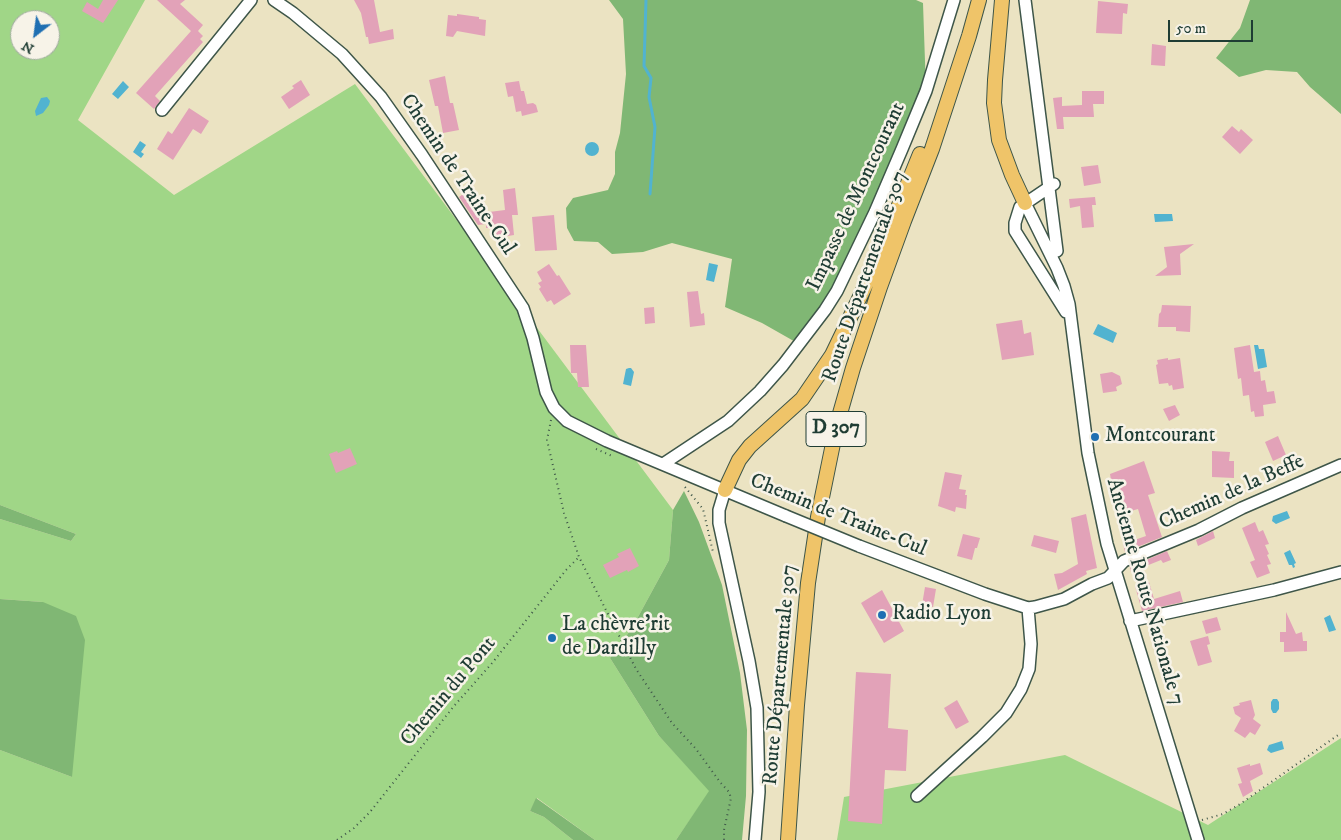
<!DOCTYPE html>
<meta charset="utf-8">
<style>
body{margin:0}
#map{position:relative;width:1341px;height:840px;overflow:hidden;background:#ebe3c2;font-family:"IM FELL DW Pica",serif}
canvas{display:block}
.north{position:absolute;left:10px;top:10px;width:50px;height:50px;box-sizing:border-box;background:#f7f3e8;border:1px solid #a1aaa0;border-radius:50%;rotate:210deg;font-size:14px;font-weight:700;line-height:20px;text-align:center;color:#1f3d34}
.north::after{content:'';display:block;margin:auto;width:18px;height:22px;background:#1f6fb2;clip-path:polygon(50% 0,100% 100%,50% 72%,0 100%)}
.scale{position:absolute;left:1168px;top:20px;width:85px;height:22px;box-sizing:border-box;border:2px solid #1f3d34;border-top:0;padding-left:6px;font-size:15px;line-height:18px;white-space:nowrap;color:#1f3d34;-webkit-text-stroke:4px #f7f3e8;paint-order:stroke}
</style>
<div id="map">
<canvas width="1341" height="840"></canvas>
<div class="north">N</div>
<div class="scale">50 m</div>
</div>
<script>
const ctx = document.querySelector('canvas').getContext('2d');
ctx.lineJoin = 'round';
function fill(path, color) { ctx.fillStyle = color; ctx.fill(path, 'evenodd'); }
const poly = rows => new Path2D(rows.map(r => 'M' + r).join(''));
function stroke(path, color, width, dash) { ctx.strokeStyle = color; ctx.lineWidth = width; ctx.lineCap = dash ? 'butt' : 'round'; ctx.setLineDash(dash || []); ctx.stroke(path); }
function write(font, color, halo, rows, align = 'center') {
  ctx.font = font + ' "IM FELL DW Pica",serif'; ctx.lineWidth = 5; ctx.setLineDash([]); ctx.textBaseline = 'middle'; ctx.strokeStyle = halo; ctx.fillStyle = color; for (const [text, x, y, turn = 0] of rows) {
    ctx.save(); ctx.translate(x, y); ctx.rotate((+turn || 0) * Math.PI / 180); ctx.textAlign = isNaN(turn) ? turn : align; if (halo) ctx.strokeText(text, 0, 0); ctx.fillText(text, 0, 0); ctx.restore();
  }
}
const green = poly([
 [0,0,145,0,78,120,174,195,355,84,673,510,669,560,632,628,610,658,659,736,710,791,676,840,595,840,537,798,530,811,544,817,573,840,0,840,0,750,72,777,43,602,0,599,0,519,71,541,76,534,0,505],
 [20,20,50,20,50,50,20,50],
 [1341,738,1341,840,837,840,844,797,1065,755,1208,825]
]);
const forest = poly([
 [609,0,916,0,923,3,926,91,847,270,799,344,762,323,725,307,732,259,672,243,643,252,612,254,598,242,574,241,567,228,566,208,573,198,608,190,615,174,615,152,620,133,626,74,623,19],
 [1250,0,1341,0,1341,114,1310,87,1297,72,1266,70,1239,77,1216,58,1240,28],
 [684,491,699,522,722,585,740,673,747,730,746,796,742,840,676,840,709,791,659,736,610,658,632,628,669,560,673,510],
 [0,505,76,534,71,541,0,519],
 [0,599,43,602,76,616,85,640,72,777,0,750],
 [536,798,595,840,573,840,544,817,530,811]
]);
const water = poly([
 [123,81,129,87,118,99,112,94],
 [47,97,50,101,49,105,43,113,36,116,35,111,41,98],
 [140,141,146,145,141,152,144,154,141,158,133,152],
 '585 149a7 7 0 1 1 14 0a7 7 0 1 1-14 0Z',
 [1154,214,1172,214,1173,221,1155,222],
 [709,263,718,265,714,282,706,280],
 [1098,324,1117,333,1113,343,1093,334],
 [1254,345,1258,345,1259,349,1264,349,1267,367,1258,369],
 [629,368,631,368,634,372,631,386,623,384,626,369],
 [1287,511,1290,518,1276,524,1272,521,1273,516],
 [1290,550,1296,563,1294,564,1295,567,1293,568,1292,565,1289,565,1284,553],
 [1330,615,1336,630,1329,632,1324,618],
 [1273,699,1277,699,1279,702,1279,709,1276,713,1273,713,1271,709,1271,702],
 [1282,741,1284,749,1271,753,1267,750,1269,745]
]);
const stream = poly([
 [646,0,644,66,651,78,649,97,655,127,650,194]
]);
const building = poly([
 [103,0,118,0,103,23,82,11,87,2,98,9],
 [157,0,185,0,180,4,203,25,198,31,203,36,200,39,203,42,155,96,160,101,154,109,136,93,191,31],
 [354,0,374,0,380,32,393,29,394,39,369,44,368,37,366,37,361,13],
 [1098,1,1128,4,1127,14,1123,13,1122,34,1096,33],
 [457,14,479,17,479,19,486,20,485,36,457,31,453,37,446,36,448,15,457,16],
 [1152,44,1166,46,1165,66,1151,65],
 [445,76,450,103,453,103,459,130,443,133,438,106,435,106,429,80],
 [301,80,310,95,289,109,281,97,294,88,292,86],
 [519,81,521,91,524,91,527,104,533,103,536,105,538,112,522,116,521,111,516,112,513,96,508,97,505,83],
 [1082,91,1104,91,1104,104,1093,104,1094,117,1063,117,1064,129,1057,129,1053,98,1062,97,1062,106,1082,105],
 [189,108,209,121,201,134,193,129,173,160,157,149,168,131,172,134],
 [1232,126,1239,132,1241,129,1253,140,1240,154,1222,137],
 [1098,165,1101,183,1084,186,1081,167],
 [515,188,518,215,512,215,514,235,496,238,495,228,486,228,486,224,478,225,459,197,466,192,481,213,505,210,503,190],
 [1095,197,1096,205,1091,205,1092,205,1094,227,1082,228,1080,206,1070,208,1069,199],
 [554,215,557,250,535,251,532,217],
 [1194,244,1180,254,1181,275,1155,276,1167,267,1164,247],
 [549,264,557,276,559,275,571,294,554,305,551,300,547,302,539,289,541,287,538,283,542,281,537,272],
 [698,291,701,314,704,313,705,325,690,327,687,292],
 [1162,305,1191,306,1190,332,1176,331,1176,327,1158,327,1159,314,1161,312],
 [654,307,655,323,645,324,644,308],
 [1022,320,1024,334,1031,332,1034,355,1002,360,996,324],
 [570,345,586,345,589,387,578,387,577,373,571,373],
 [1250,345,1254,372,1260,371,1261,381,1265,380,1267,392,1274,391,1276,403,1263,405,1264,416,1255,417,1254,411,1251,412,1249,395,1243,396,1241,378,1238,379,1234,348],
 [1168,358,1168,360,1180,358,1184,388,1173,390,1172,385,1169,386,1168,383,1159,384,1156,365,1158,364,1157,360],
 [1112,372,1120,376,1122,384,1116,387,1117,391,1103,393,1100,374],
 [1175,405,1180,415,1169,421,1163,409],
 [1278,436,1286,455,1273,461,1265,442],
 [350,448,357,464,336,473,329,454,337,451,338,453],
 [1212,451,1230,452,1229,461,1234,461,1234,478,1212,477],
 [1144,461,1155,493,1148,495,1162,537,1125,552,1123,544,1146,536,1138,509,1117,515,1110,474],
 [945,472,962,475,959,489,966,490,965,495,967,495,966,509,956,507,955,512,938,506],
 [1086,514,1097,568,1086,571,1087,574,1058,590,1054,574,1062,573,1078,564,1071,518],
 [1255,522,1259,532,1263,530,1269,544,1265,545,1269,554,1267,555,1271,564,1267,565,1270,573,1257,578,1250,562,1255,560,1242,528],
 [1213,531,1215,538,1198,546,1196,540],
 [963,534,980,538,977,548,975,548,972,560,957,556],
 [1034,535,1059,541,1056,553,1031,546],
 [630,548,639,566,628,572,627,570,610,578,603,565,619,557,617,554],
 [1167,551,1171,560,1163,563,1161,560,1131,572,1130,567],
 [1149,582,1154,599,1180,591,1183,602,1142,611,1135,586],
 [925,587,936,589,933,607,922,605],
 [882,590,904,631,884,643,861,603],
 [1286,612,1296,634,1302,632,1303,641,1307,641,1307,651,1284,652,1284,642,1280,642,1280,632,1286,632],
 [1217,617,1221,630,1206,634,1202,621],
 [1208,636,1210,644,1207,645,1212,662,1198,666,1190,641],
 [856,672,891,674,888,728,908,730,906,771,885,770,882,824,848,821],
 [957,700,969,722,956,729,944,708],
 [1251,700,1255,715,1253,719,1261,725,1255,735,1250,732,1245,738,1234,731,1241,718,1235,714,1233,707,1240,705,1239,703],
 [1260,763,1263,774,1250,781,1253,791,1243,797,1238,784,1246,782,1242,783,1237,768,1250,764,1250,766]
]);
const path = poly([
 [551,420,547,440,564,513,579,557,636,669,672,723,696,749,720,782,729,792,731,798,724,830,724,840],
 [596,449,612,456],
 [685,487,703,509,713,552],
 [1202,820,1223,814,1240,804,1341,733],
 [337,840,354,828,370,812,454,706,493,662,566,570,578,558]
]);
const minor = poly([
 [274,0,293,13,342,54,381,97,422,155,523,308,533,338,546,392,554,408,567,421,607,441,786,516],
 [1025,0,1057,251],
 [162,110,251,0],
 [1054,184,1020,207,1015,223,1015,231,1066,312],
 [1025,203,1057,268,1064,286,1069,304,1088,453,1107,544,1198,840],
 [663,464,728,421,760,391,783,365,825,310,837,291,875,212,902,149,926,91,954,0],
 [725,490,719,510,719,523,749,661,757,708,759,792,755,840],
 [859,546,985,594,1028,608,1035,607,1064,599,1092,584,1108,578,1124,561,1199,530,1242,508,1341,465],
 [1130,621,1274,590,1341,572],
 [917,796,982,737,1006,713,1021,689,1029,669,1031,644,1028,608]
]);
const major = poly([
 [1002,0,995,80,994,103,999,140,1012,175,1025,203],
 [725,490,739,460,750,446,802,399,832,355,871,274,920,154],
 [788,840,797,705,808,583,818,517,837,424,853,368,880,287,904,221,932,149,969,36,979,0]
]);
const minorBridge = poly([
 [786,516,859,546]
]);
const markers = [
 [1095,437,5,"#1f6fb2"],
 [882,615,5,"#1f6fb2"],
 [552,638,5,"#1f6fb2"]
];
const shields = [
 [836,429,60]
];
const shieldNames = [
 ["D 307",836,429]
];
const streetNames = [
 ["Chemin de Traine-Cul",457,175,56],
 ["Impasse de Montcourant",857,197,-65],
 ["Route Départementale 307",866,277,-71],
 ["Chemin de la Beffe",1232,493,-24],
 ["Chemin de Traine-Cul",838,516,22],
 ["Ancienne Route Nationale 7",1144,592,74],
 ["Route Départementale 307",781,675,-85],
 ["Chemin du Pont",449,692,-50]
];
const poiNames = [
 ["Montcourant",1105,437],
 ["Radio Lyon",892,615],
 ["La chèvre'rit",562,626],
 ["de Dardilly",562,650]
];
fill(green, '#a0d687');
fill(forest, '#80b774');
fill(water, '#51b3d0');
stroke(stream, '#51b3d0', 3);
fill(building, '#e2a2b8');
stroke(minor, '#3e5649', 14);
stroke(major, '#3e5649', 16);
stroke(path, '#3e5649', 2, [1, 4]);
stroke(minor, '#fff', 11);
stroke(major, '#efc469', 14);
stroke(minorBridge, '#3e5649', 14, []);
stroke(minorBridge, '#fff', 11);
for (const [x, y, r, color] of markers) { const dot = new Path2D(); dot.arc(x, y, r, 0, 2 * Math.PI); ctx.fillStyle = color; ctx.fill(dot); stroke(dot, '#f7f3e8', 2); }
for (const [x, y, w] of shields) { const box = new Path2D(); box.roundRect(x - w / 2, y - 17.5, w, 35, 4); ctx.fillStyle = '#f7f3e8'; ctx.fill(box); stroke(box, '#1f3d34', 1); }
write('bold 20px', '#1f3d34', null, shieldNames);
write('21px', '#1f3d34', '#f7f3e8', streetNames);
write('21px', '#1f3d34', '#f7f3e8', poiNames, 'left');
</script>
